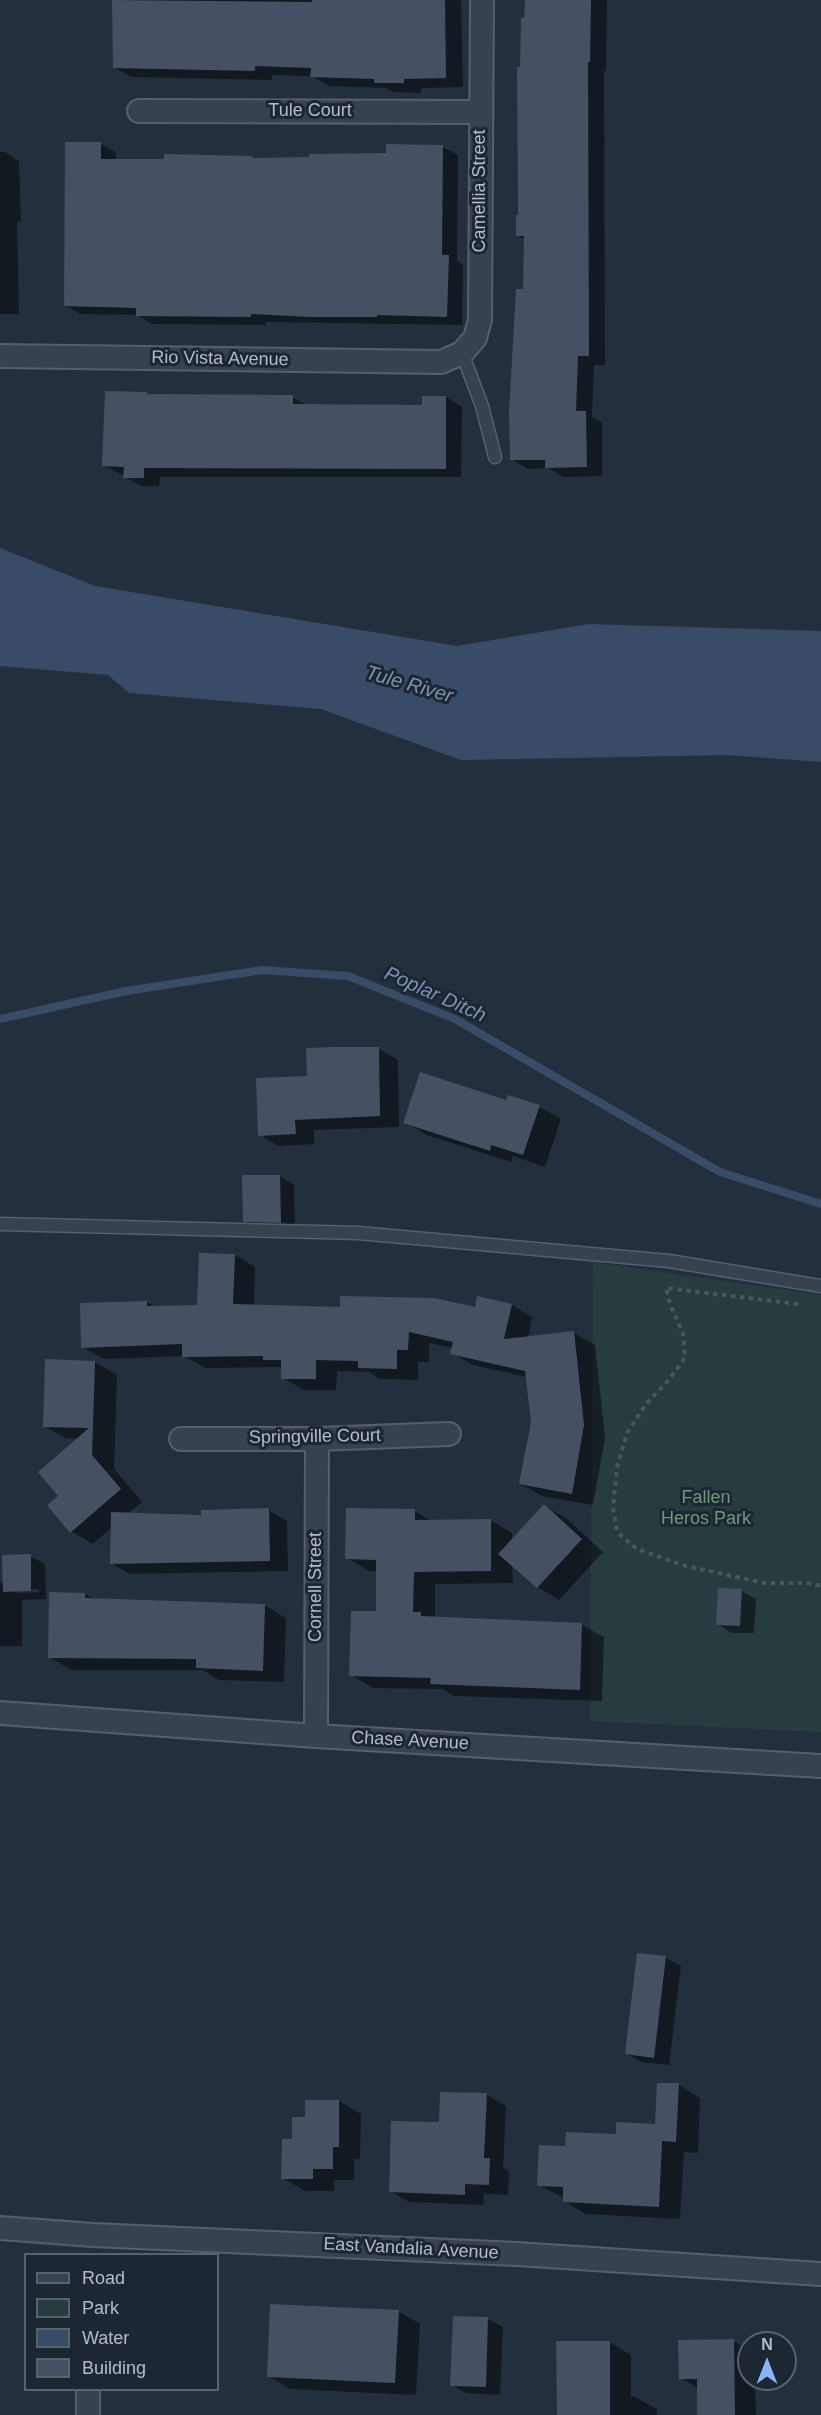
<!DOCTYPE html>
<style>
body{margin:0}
#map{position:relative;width:821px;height:2415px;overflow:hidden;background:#242f3e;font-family:Arial,sans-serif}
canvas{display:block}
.legend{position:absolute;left:24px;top:2253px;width:195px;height:138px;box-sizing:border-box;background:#1d2633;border:2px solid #59626f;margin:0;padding:8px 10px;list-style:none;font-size:18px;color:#b4bcc9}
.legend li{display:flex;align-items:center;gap:12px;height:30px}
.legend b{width:30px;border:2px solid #59626f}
.north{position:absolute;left:737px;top:2331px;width:60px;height:60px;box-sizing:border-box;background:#1d2633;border:2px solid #59626f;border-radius:50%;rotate:0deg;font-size:16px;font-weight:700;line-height:24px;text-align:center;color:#b4bcc9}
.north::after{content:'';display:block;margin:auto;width:21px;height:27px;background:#8ab4f8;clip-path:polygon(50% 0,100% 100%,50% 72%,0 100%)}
</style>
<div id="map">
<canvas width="821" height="2415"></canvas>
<ul class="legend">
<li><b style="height:8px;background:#38414e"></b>Road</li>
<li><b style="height:16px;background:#263c3f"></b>Park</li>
<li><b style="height:16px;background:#394c67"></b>Water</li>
<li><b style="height:16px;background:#455162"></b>Building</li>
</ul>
<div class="north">N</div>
</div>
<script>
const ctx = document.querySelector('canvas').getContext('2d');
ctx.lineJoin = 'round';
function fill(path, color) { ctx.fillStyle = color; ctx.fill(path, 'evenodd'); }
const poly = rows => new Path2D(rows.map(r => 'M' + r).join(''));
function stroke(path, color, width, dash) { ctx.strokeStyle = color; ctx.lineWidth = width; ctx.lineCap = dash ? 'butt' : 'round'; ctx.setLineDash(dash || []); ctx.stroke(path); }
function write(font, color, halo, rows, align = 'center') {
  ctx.font = font + ' Arial,sans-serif'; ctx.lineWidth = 6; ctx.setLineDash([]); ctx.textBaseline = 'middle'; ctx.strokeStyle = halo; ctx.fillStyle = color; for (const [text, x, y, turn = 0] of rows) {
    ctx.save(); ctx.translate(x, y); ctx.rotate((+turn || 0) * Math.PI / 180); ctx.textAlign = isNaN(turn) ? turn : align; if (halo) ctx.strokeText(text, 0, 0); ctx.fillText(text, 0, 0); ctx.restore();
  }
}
const green = poly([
 [593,1262,821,1295,821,1732,590,1721]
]);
const water = poly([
 [0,548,95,586,457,646,589,624,821,631,821,762,727,755,461,760,321,709,129,693,108,675,0,666]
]);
const shadow = poly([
 [114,0,461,0,463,87,421,88,421,93,393,92,386,88,329,86,312,76,272,75,272,80,131,77,114,67],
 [526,0,607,0,606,71,604,71,605,365,594,365,592,417,602,422,602,476,563,477,549,468,528,469,511,459,525,290,526,240,517,235,520,216,521,69],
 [101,144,116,152,116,160,252,157,256,160,387,154,387,146,443,147,458,155,457,261,463,265,462,325,266,322,266,325,152,324,137,315,80,314,65,305],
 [0,152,5,152,19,161,21,221,17,222,19,314,0,314],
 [150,396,292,397,308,406,423,406,446,397,462,407,461,477,160,477,159,486,141,486,125,477,125,475,120,474,104,465],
 [379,1049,398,1060,399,1127,314,1130,314,1144,279,1146,260,1135,309,1078],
 [507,1102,539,1107,561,1119,545,1167,513,1156,511,1162,427,1135,405,1122],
 [280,1176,294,1185,295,1230,259,1230,244,1221],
 [235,1255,255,1267,254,1306,476,1309,478,1298,512,1305,532,1317,528,1338,574,1333,595,1345,605,1438,593,1505,542,1496,521,1484,532,1422,527,1377,473,1365,452,1353,453,1348,429,1343,429,1362,418,1362,418,1380,380,1379,369,1372,337,1371,336,1390,304,1390,283,1378,283,1369,278,1367,205,1368,184,1356,104,1359,83,1347,147,1302,154,1307,198,1306],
 [47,1360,95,1362,117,1375,114,1469,142,1502,127,1514,203,1516,268,1510,287,1521,288,1571,130,1574,111,1563,112,1527,93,1544,71,1531,60,1496,79,1439,66,1438,44,1426],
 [544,1506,566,1518,603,1552,559,1600,538,1587,512,1564,513,1583,435,1584,435,1618,582,1625,604,1637,602,1701,454,1696,443,1689,373,1688,351,1675,378,1613,378,1571,369,1571,347,1558,414,1511,432,1521,490,1520,512,1533,512,1541],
 [30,1556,45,1564,46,1599,22,1600,22,1646,0,1646,0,1582,4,1585],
 [39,1589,39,1592,18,1593,15,1590],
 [741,1591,756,1599,754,1633,732,1633,717,1624],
 [85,1594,94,1599,264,1605,286,1618,284,1682,219,1680,203,1670,71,1670,49,1657],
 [638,1955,666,1958,681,1966,669,2065,641,2062,626,2053],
 [679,2085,700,2098,698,2153,684,2152,680,2219,586,2214,564,2201,564,2198,539,2185,566,2147,657,2125],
 [487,2095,506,2106,503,2168,509,2171,508,2195,484,2194,483,2205,409,2202,390,2191,440,2123],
 [306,2101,339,2101,361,2114,360,2159,354,2159,354,2180,334,2180,334,2191,305,2191,283,2178,293,2140,306,2119],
 [398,2311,420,2324,416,2395,290,2389,268,2376],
 [454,2318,488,2319,503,2327,500,2395,466,2393,452,2385],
 [733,2341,749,2350,749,2379,755,2379,756,2415,698,2415,698,2388,681,2378],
 [609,2342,631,2355,631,2397,635,2397,657,2409,657,2415,558,2415]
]);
const stream = poly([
 [0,1019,126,991,262,970,348,976,455,1019,720,1172,821,1204]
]);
const building = poly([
 [112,0,312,2,312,0,445,0,446,78,404,79,404,83,374,83,374,79,310,77,311,68,255,66,255,71,113,68],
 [525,0,591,0,590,62,588,62,589,356,578,356,576,411,586,411,587,467,545,468,545,460,510,460,509,412,516,289,523,289,524,236,516,236,516,215,518,215,517,67,520,67,521,18,524,18],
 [65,142,101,142,101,159,164,159,164,154,253,156,253,158,309,157,309,154,386,153,386,144,443,145,442,255,449,255,447,317,377,315,377,317,309,317,251,314,251,317,136,316,136,308,64,306],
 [105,391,147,392,147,394,293,395,293,404,422,405,422,396,446,396,446,469,144,468,144,478,123,478,124,467,102,466],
 [334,1047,379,1047,380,1116,295,1120,296,1134,258,1136,256,1078,307,1076,306,1048],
 [420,1072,506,1100,508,1095,540,1105,523,1155,491,1145,490,1151,403,1123],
 [242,1175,280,1175,281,1223,243,1222],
 [199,1253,235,1254,233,1304,340,1307,340,1296,434,1298,475,1307,477,1296,512,1304,504,1339,574,1331,584,1425,572,1494,519,1484,531,1422,525,1371,450,1354,453,1342,409,1332,408,1350,397,1350,397,1369,358,1368,358,1361,316,1360,316,1379,281,1379,281,1360,263,1360,263,1356,182,1357,182,1344,81,1348,80,1303,147,1301,147,1306,197,1305],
 [45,1359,95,1361,92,1455,121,1489,70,1533,47,1505,58,1496,38,1472,89,1428,43,1427],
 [544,1504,582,1539,537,1588,498,1554],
 [269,1508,270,1561,110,1564,111,1512,201,1515,201,1510],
 [346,1508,415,1509,415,1520,491,1519,491,1571,414,1572,413,1612,421,1612,421,1616,582,1623,580,1690,430,1684,431,1678,349,1676,351,1611,376,1611,376,1560,345,1559],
 [31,1554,31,1591,3,1592,2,1555],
 [718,1588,742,1589,740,1626,716,1625],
 [49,1592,85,1593,85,1598,265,1604,263,1671,196,1668,196,1659,48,1658],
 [637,1953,666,1956,654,2058,625,2054],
 [657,2083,679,2083,676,2142,662,2141,659,2207,563,2202,563,2187,537,2186,539,2145,565,2146,566,2132,616,2134,616,2122,655,2124],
 [440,2092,487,2093,484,2158,490,2158,489,2185,465,2184,465,2195,389,2192,391,2121,439,2122],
 [305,2100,339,2100,339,2147,333,2147,333,2169,313,2169,313,2179,281,2179,282,2139,292,2139,292,2117,305,2117],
 [270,2304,399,2310,395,2383,267,2377],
 [453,2316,488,2317,486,2387,450,2386],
 [734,2339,735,2415,697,2415,697,2379,679,2379,678,2340],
 [556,2341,610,2341,610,2415,557,2415]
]);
const path = poly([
 [798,1304,666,1288,670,1304,683,1333,685,1358,667,1382,646,1404,627,1433,617,1467,613,1508,617,1532,637,1549,682,1565,764,1583,808,1583,821,1586]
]);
const service = poly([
 [462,353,482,406,495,457],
 [0,1224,358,1233,669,1261,821,1286]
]);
const minor = poly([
 [139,111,480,112],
 [0,356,441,362,462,353,475,338,480,320,482,0],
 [181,1439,317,1439,449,1434],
 [0,1713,316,1736,821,1766],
 [316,1736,317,1439],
 [0,2228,93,2235,517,2254,821,2274],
 [88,2415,88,2390]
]);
const streetNames = [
 ["Tule Court",310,111],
 ["Camellia Street",480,191,-90],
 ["Rio Vista Avenue",220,359,1],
 ["Springville Court",315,1437,-1],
 ["Cornell Street",316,1587,-90],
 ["Chase Avenue",410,1741,3],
 ["East Vandalia Avenue",411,2249,3]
];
const parkNames = [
 ["Fallen",706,1498],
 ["Heros Park",706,1519]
];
const waterNames = [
 ["Tule River",409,685,16],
 ["Poplar Ditch",435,995,24]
];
fill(green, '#263c3f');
fill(water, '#394c67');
fill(shadow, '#0007');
stroke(stream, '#394c67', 8);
fill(building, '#455162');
stroke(service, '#565f6c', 15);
stroke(minor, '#565f6c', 26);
stroke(path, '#44595c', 4, [4.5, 4.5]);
stroke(service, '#38414e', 12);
stroke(minor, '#38414e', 22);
write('18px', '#b4bcc9', '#1d2633', streetNames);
write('18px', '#6b9a76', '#1d2633', parkNames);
write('italic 20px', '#7c92b1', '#1d2633', waterNames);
</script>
